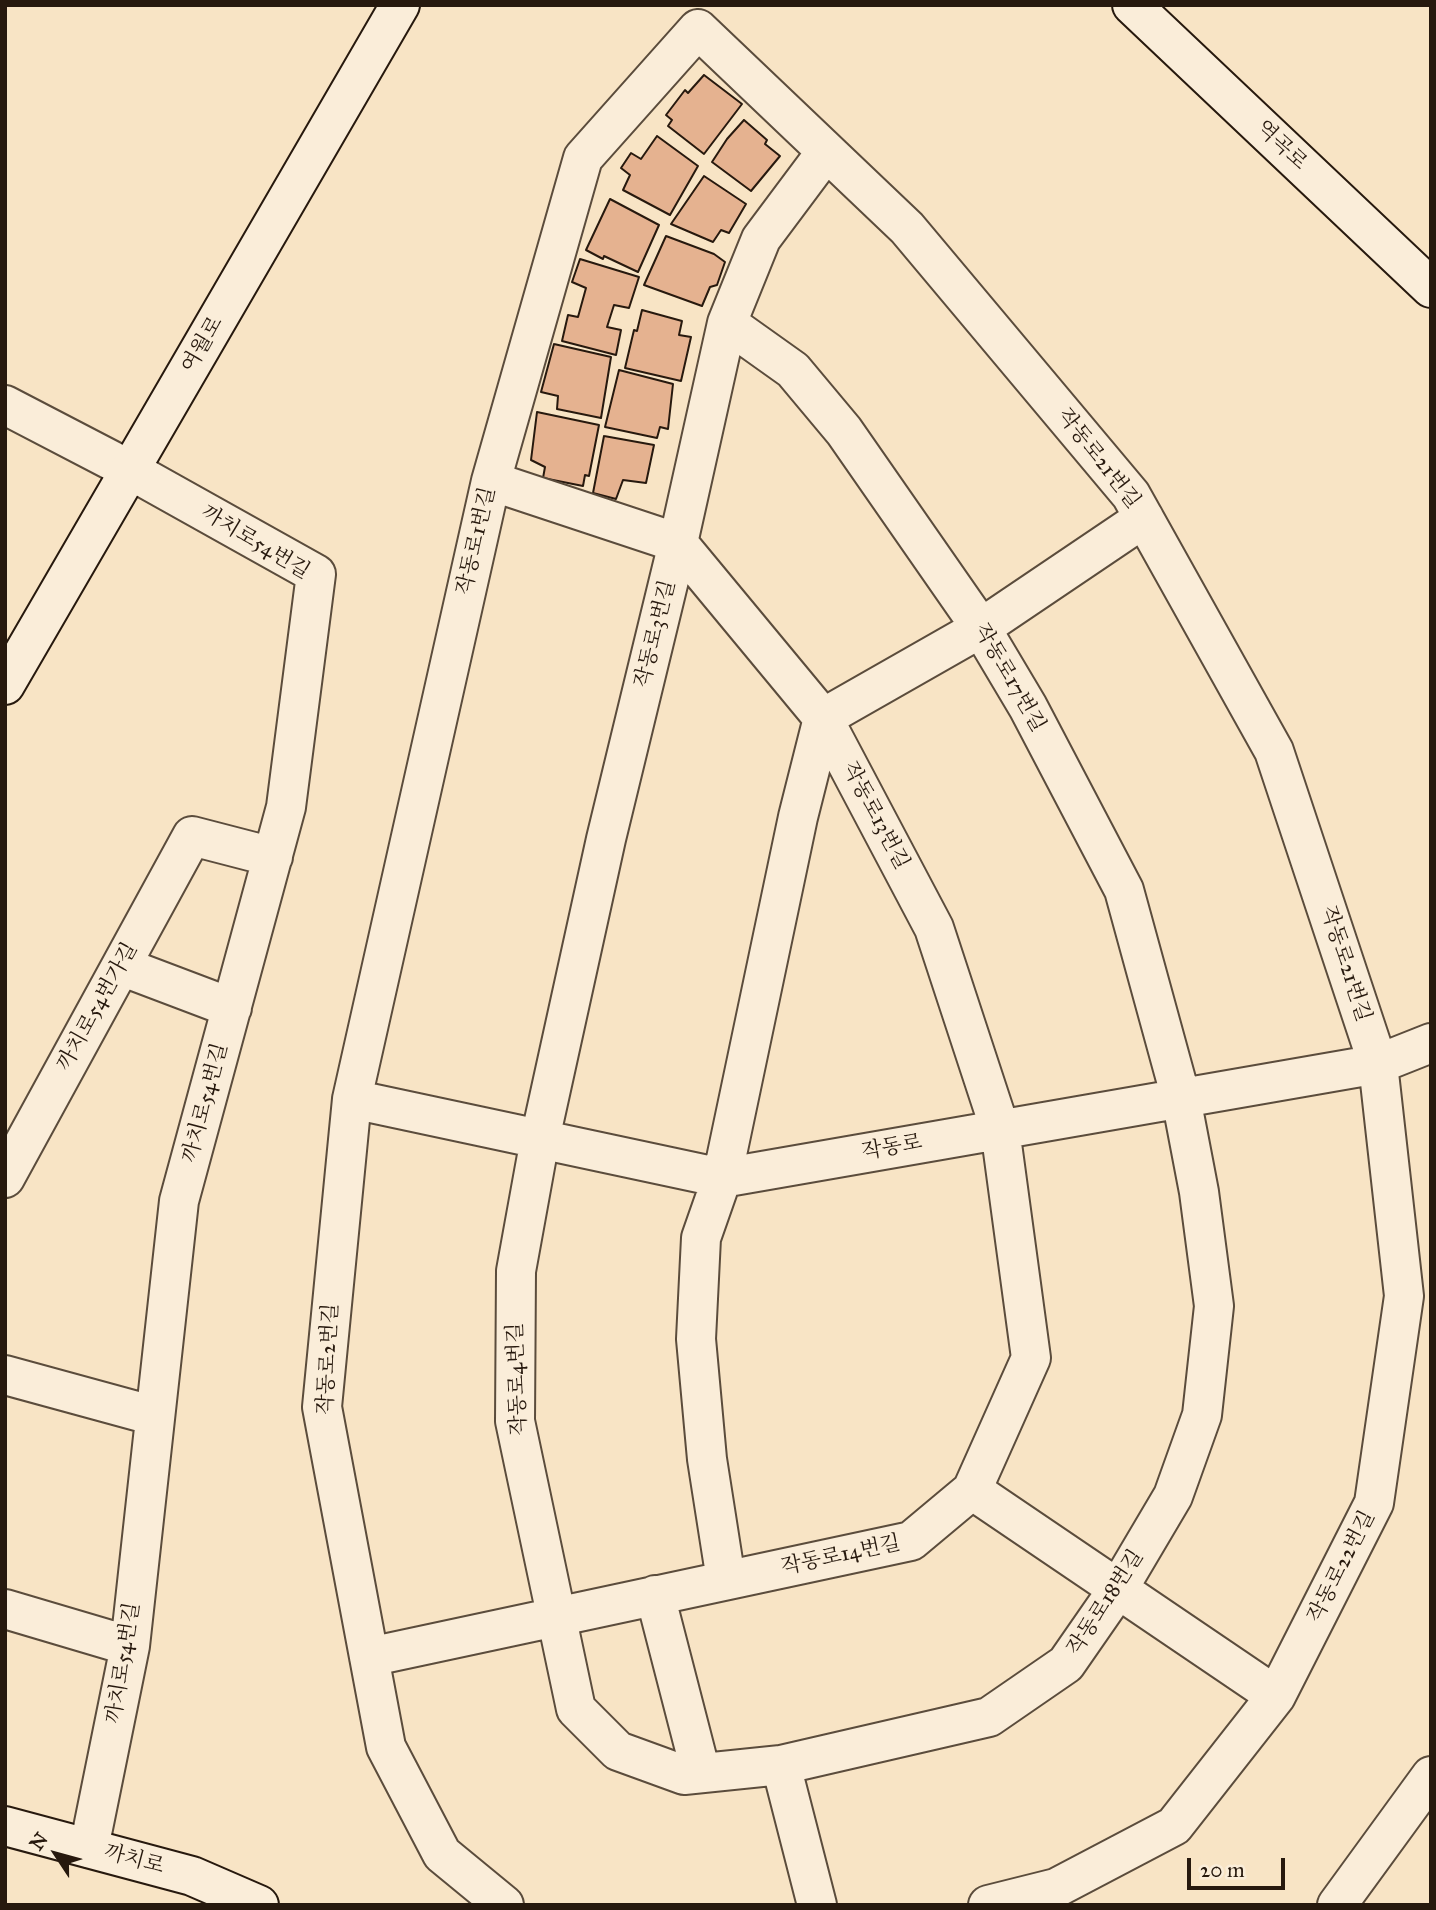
<!DOCTYPE html>
<meta charset="utf-8">
<style>
body{margin:0}
#map{position:relative;width:1436px;height:1910px;overflow:hidden;background:#f8e4c5;font-family:"IM FELL Great Primer",serif}
canvas{display:block}
.frame{position:absolute;inset:0;border:7px solid #27190e;pointer-events:none}
.north{position:absolute;left:21px;top:1819px;width:70px;height:70px;-webkit-text-stroke:5px #faedd9;paint-order:stroke;rotate:306deg;font-size:19px;font-weight:700;line-height:28px;text-align:center;color:#27190e}
.north::after{content:'';display:block;margin:auto;width:24px;height:32px;background:#27190e;clip-path:polygon(50% 0,100% 100%,50% 72%,0 100%)}
.scale{position:absolute;left:1187px;top:1858px;width:98px;height:32px;box-sizing:border-box;border:4px solid #27190e;border-top:0;padding-left:9px;font-size:21px;line-height:24px;white-space:nowrap;color:#27190e;-webkit-text-stroke:5px #faedd9;paint-order:stroke}
</style>
<div id="map">
<canvas width="1436" height="1910"></canvas>
<div class="frame"></div>
<div class="north">N</div>
<div class="scale">20 m</div>
</div>
<script>
const ctx = document.querySelector('canvas').getContext('2d');
ctx.lineJoin = 'round';
function fill(path, color) { ctx.fillStyle = color; ctx.fill(path, 'evenodd'); }
const poly = rows => new Path2D(rows.map(r => 'M' + r).join(''));
function stroke(path, color, width, dash) { ctx.strokeStyle = color; ctx.lineWidth = width; ctx.lineCap = dash ? 'butt' : 'round'; ctx.setLineDash(dash || []); ctx.stroke(path); }
function write(font, color, halo, rows, align = 'center') {
  ctx.font = font + ' "IM FELL Great Primer","Noto Serif KR",serif'; ctx.lineWidth = 6; ctx.setLineDash([]); ctx.textBaseline = 'middle'; ctx.strokeStyle = halo; ctx.fillStyle = color; for (const [text, x, y, turn = 0] of rows) {
    ctx.save(); ctx.translate(x, y); ctx.rotate((+turn || 0) * Math.PI / 180); ctx.textAlign = isNaN(turn) ? turn : align; if (halo) ctx.strokeText(text, 0, 0); ctx.fillText(text, 0, 0); ctx.restore();
  }
}
const building = poly([
 [704,75,742,104,704,154,668,126,672,120,666,115,685,90,688,93,704,75],
 [744,120,767,140,765,144,780,156,751,191,712,162,727,139,744,120],
 [657,136,698,166,670,215,623,190,630,175,621,168,631,153,641,159,657,136],
 [704,176,746,204,729,233,721,230,713,242,671,224,704,176],
 [610,199,659,225,638,272,604,256,603,259,586,250,610,199],
 [666,236,714,254,725,262,717,285,710,287,702,306,644,285,666,236],
 [580,259,639,277,629,308,614,305,607,327,621,330,616,355,562,341,568,315,578,317,586,288,572,282,580,259],
 [642,310,682,321,679,335,691,337,681,381,625,368,634,330,637,331,642,310],
 [554,344,611,357,601,418,557,409,558,396,541,392,554,344],
 [619,370,673,384,668,429,660,427,657,438,605,427,619,370],
 [537,412,599,425,589,476,585,475,583,486,543,478,545,467,531,460,537,412],
 [604,436,654,445,646,483,623,480,616,499,593,493,604,436]
]);
const street = poly([
 [727,323,793,370,844,431,981,628,1028,707,1124,890,1181,1098,1199,1192,1214,1306,1202,1415,1173,1496,1118,1589,1066,1664,989,1717,781,1765,684,1775,618,1751,576,1709,515,1421,516,1271,540,1139,606,839,678,543,727,323,761,239,826,152],
 [5,405,130,470,316,574,286,807,179,1201,130,1646,89,1848],
 [121,966,232,1008],
 [352,1099,722,1178,1378,1064,1431,1043],
 [5,1178,192,836,273,857],
 [5,1375,155,1416],
 [972,1490,1276,1696],
 [726,1580,707,1459,696,1339,701,1238,722,1178,798,817,823,718,981,628,1144,518],
 [655,1595,701,1773],
 [5,1609,130,1646],
 [369,1657,911,1541,972,1490,1031,1358,1000,1129,934,928,823,718,678,543,491,481],
 [781,1765,817,1905],
 [504,1905,442,1854,386,1747,322,1407,352,1099,491,481,583,158,698,29,907,228,1131,495,1274,751,1378,1064,1404,1296,1374,1503,1276,1696,1174,1826,1056,1888,988,1905],
 [1337,1905,1431,1776]
]);
const secondary = poly([
 [1132,5,1431,288],
 [5,685,400,5],
 [5,1826,192,1876,259,1905]
]);
const streetNames = [
 ["역곡로",1281,146,43],
 ["여월로",203,345,-60],
 ["작동로21번길",1098,459,52],
 ["작동로1번길",477,541,-77],
 ["까치로54번길",255,543,31],
 ["작동로3번길",656,634,-76],
 ["작동로17번길",1009,678,60],
 ["작동로13번길",875,816,62],
 ["작동로21번길",1345,964,72],
 ["까치로54번가길",98,1007,-61],
 ["까치로54번길",206,1103,-75],
 ["작동로",892,1148,-10],
 ["작동로2번길",329,1359,-87],
 ["작동로4번길",518,1379,-92],
 ["작동로14번길",841,1556,-12],
 ["작동로22번길",1342,1567,-63],
 ["작동로18번길",1106,1603,-57],
 ["까치로54번길",124,1663,-81],
 ["까치로",134,1860,15]
];
fill(building, '#e5b290');
stroke(building, '#27190e', 2);
stroke(street, '#5b4c3c', 42);
stroke(secondary, '#27190e', 42);
stroke(street, '#faedd9', 38);
stroke(secondary, '#faedd9', 38);
write('21px', '#27190e', '#faedd9', streetNames);
</script>
